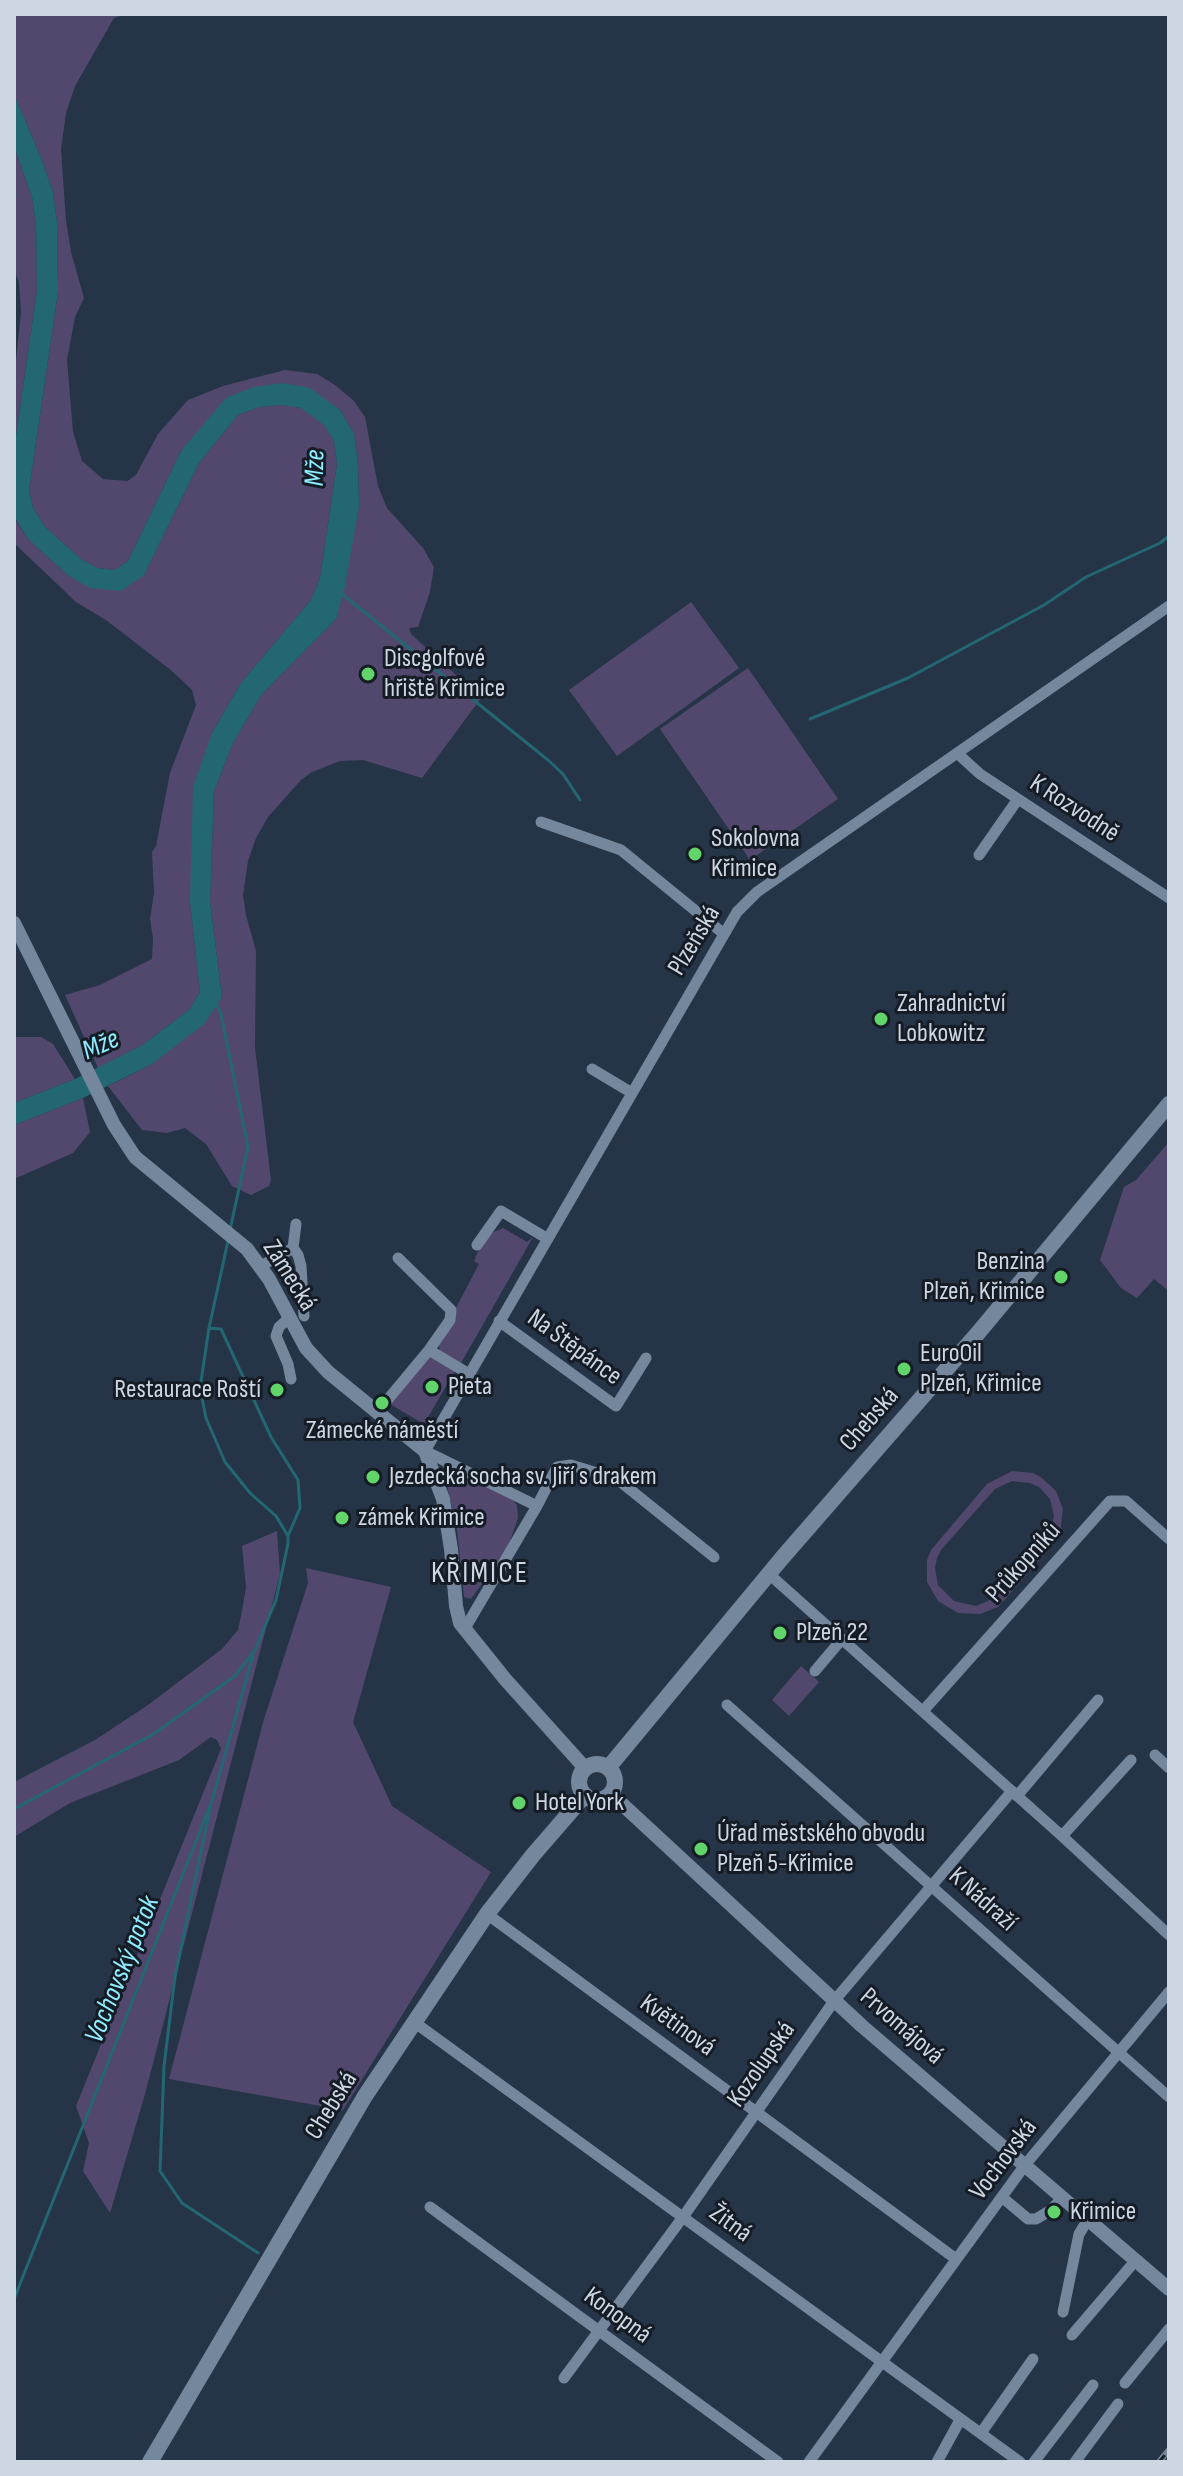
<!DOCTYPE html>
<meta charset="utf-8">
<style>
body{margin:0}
#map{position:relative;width:1183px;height:2476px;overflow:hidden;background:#253547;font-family:"Sofia Sans Condensed",sans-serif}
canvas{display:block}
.frame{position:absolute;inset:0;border:16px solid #cdd7e3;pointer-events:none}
</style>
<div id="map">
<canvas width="1183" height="2476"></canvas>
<div class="frame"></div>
</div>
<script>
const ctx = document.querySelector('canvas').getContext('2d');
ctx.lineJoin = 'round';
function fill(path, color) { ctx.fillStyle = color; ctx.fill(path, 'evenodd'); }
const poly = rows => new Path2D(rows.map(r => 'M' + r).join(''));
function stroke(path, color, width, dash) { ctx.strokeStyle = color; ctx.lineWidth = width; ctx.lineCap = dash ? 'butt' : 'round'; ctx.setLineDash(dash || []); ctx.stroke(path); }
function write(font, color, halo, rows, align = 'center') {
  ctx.font = font + ' "Sofia Sans Condensed",sans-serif'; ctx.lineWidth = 6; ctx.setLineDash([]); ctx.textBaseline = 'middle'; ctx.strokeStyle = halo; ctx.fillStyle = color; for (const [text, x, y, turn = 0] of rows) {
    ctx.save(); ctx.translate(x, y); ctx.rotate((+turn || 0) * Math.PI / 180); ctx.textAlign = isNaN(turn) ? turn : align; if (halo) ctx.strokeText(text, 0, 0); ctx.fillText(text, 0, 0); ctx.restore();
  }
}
const green = poly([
 [14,14,127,14,114,18,75,86,66,113,61,149,66,221,71,252,84,298,75,317,67,360,73,432,82,461,103,479,127,481,136,475,158,434,188,400,223,386,285,370,317,374,335,385,354,401,365,417,378,486,387,508,423,548,434,567,430,592,418,627,409,628,411,634,481,698,422,778,363,760,340,761,312,772,301,780,268,817,256,838,248,861,243,895,246,915,256,951,255,1048,271,1180,269,1186,251,1195,232,1186,206,1144,185,1128,167,1133,142,1130,108,1086,152,1064,222,997,210,901,214,791,233,743,261,695,336,619,359,506,358,463,354,434,340,410,283,383,181,451,128,561,115,570,97,568,81,559,45,527,33,508,29,490,58,292,57,223,53,192,41,158,14,94],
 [14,147,32,197,36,225,37,291,14,449,14,381,21,312,19,282,14,270],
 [282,405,302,408,325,425,334,441,337,464,320,578,311,600,241,683,212,733,190,902,200,992,189,1010,141,1046,98,1068,65,995,100,985,152,959,153,938,150,919,154,893,152,852,156,846,170,773,196,705,192,690,172,671,106,620,76,602,14,543,14,518,29,540,69,576,144,575,199,463,238,415,259,407],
 [691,602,739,668,617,756,569,690],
 [748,668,838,799,750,860,660,729],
 [17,1037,41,1037,53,1044,75,1079,14,1103,14,1038],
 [83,1098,90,1132,73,1153,14,1179,14,1125],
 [1169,1142,1169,1291,1154,1279,1137,1298,1121,1288,1100,1260,1124,1187,1136,1180],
 [503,1228,527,1242,533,1237,461,1363,440,1351,438,1342,479,1264,474,1261,485,1236],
 [430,1356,455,1371,424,1424,388,1403],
 [442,1464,511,1498,517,1505,518,1518,508,1547,471,1599,464,1597,457,1529],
 [1012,1471,1033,1473,1042,1478,1056,1491,1063,1509,1060,1534,1052,1546,998,1607,980,1614,958,1613,938,1601,927,1582,927,1560,931,1550,987,1484],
 [1012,1481,1030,1483,1039,1487,1050,1499,1054,1516,1050,1535,995,1598,976,1606,954,1601,938,1585,935,1568,937,1558,941,1550,995,1489],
 [277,1531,280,1574,145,2094,110,2213,83,2171,89,2143,76,2106,221,1749,217,1740,211,1737,179,1760,70,1803,14,1837,14,1782,95,1740,148,1705,222,1649,238,1630,242,1611,246,1587,242,1546],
 [306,1568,391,1587,353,1722,392,1806,491,1872,343,2110,169,2079,264,1719,308,1583],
 [801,1666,819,1682,789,1716,772,1700]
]);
const water = poly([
 [14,94,41,158,53,192,57,223,58,292,29,490,33,508,45,527,81,559,97,568,115,570,128,561,181,451,226,398,254,387,283,383,310,388,340,410,354,434,358,463,359,506,345,586,336,619,261,695,233,743,214,791,210,901,222,997,204,1024,152,1064,83,1098,14,1125,14,1103,75,1079,141,1046,189,1010,200,992,190,902,193,787,212,733,241,683,311,600,320,578,337,464,334,441,324,425,301,408,282,405,259,407,238,415,199,463,144,575,121,591,90,588,69,576,29,540,14,517,14,449,37,291,36,225,32,197,14,147]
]);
const stream = poly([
 [342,594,548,760,563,774,580,800],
 [810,719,908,678,1044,605,1086,577,1160,543,1169,536],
 [216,1003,221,1014,248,1147,230,1230],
 [209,1328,221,1329,271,1437,298,1480,300,1508,288,1536],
 [14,1809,152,1735,235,1676,255,1650,276,1600,288,1544,288,1536,276,1516,250,1493,225,1462,206,1418,200,1388,209,1328,228,1241],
 [210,1809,175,1977,164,2066,160,2171,182,2203,258,2253],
 [14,2299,212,1801,253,1655]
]);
const minor = poly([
 [957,753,980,774,1169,898],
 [541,822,621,850,724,934],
 [979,855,1018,799],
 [592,1069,632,1093],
 [477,1245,501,1211,548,1239],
 [293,1248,298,1255,301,1266,304,1316],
 [293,1248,296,1224],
 [261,1266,293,1248],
 [289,1318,279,1327,276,1336,288,1364,291,1379],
 [499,1321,616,1406,646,1358],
 [429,1350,469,1374],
 [384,1404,429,1350,450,1320,451,1310,398,1258],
 [537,1506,425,1451,737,912,757,892,1169,606],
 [769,1574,1062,1836,1169,1935],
 [464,1630,537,1506,557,1467,571,1465,617,1479,714,1557],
 [815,1671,842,1639],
 [727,1705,1169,2097],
 [923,1711,1110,1501,1126,1501,1169,1539],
 [1155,1755,1169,1768],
 [1017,1796,1098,1700],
 [1062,1836,1131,1760],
 [487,1914,956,2259],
 [414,2022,1020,2462],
 [1003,2198,1028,2219,1036,2219,1051,2210,1063,2197],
 [430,2207,778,2462],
 [1063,2312,1079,2234,1089,2218],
 [1072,2335,1136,2260],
 [564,2378,683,2217,834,2001,1012,1791],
 [1125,2383,1169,2329],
 [981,2433,1033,2359],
 [809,2462,1025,2165,1169,1992],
 [937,2462,960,2420],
 [1034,2462,1093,2385],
 [1075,2462,1118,2404]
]);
const tertiary = poly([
 [14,923,114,1125,135,1157,247,1249,269,1279,306,1348,328,1372,425,1451,443,1499,451,1549,456,1606,460,1623,505,1679,585,1768],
 [610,1793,862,2026,1169,2289]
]);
const secondary = poly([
 '579 1782a18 18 0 1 1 36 0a18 18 0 1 1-36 0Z',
 [608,1768,782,1558,978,1333,1169,1104],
 [150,2462,365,2096,487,1914,533,1855,585,1795]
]);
const rail = poly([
 [1159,2462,1169,2450]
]);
const markers = [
 [368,674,8,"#61d46a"],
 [695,854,8,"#61d46a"],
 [881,1019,8,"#61d46a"],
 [1061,1277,8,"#61d46a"],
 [904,1369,8,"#61d46a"],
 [432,1387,8,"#61d46a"],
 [277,1390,8,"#61d46a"],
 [382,1403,8,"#61d46a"],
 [373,1477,8,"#61d46a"],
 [342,1518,8,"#61d46a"],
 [780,1633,8,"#61d46a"],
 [519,1803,8,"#61d46a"],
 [701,1849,8,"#61d46a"],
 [1054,2212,8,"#61d46a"]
];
const poiNames = [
 ["Discgolfové",384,659],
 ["hřiště Křimice",384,689],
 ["Sokolovna",711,839],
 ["Křimice",711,869],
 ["Zahradnictví",897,1004],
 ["Lobkowitz",897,1034],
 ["Benzina",1045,1262,"right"],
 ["Plzeň, Křimice",1045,1292,"right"],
 ["EuroOil",920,1354],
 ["Plzeň, Křimice",920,1384],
 ["Pieta",448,1387],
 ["Restaurace Roští",261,1390,"right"],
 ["Zámecké náměstí",382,1431,"center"],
 ["Jezdecká socha sv. Jiří s drakem",389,1477],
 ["zámek Křimice",358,1518],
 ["Plzeň 22",796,1633],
 ["Hotel York",535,1803],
 ["Úřad městského obvodu",717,1834],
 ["Plzeň 5-Křimice",717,1864],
 ["Křimice",1070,2212]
];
const streetNames = [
 ["K Rozvodně",1074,809,33],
 ["Plzeňská",695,941,-59],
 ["Zámecká",289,1276,58],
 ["Na Štěpánce",574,1348,36],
 ["Chebská",870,1420,-49],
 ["Průkopníků",1024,1563,-48],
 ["K Nádraží",982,1900,42],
 ["Květinová",677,2026,36],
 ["Prvomájová",901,2027,41],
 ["Kozolupská",762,2065,-55],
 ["Chebská",332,2106,-58],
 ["Vochovská",1004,2160,-53],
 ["Žitná",730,2224,36],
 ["Konopná",617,2316,36]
];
const waterNames = [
 ["Mže",316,468,-89],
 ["Mže",101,1046,-24],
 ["Vochovský potok",123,1970,-68]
];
const quarterNames = [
 ["KŘIMICE",480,1574]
];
fill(green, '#52486e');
fill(water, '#236772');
stroke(stream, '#236772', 3);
stroke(minor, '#75879d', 11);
stroke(tertiary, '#75879d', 14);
stroke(secondary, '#75879d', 16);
stroke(rail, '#7a8796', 6);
stroke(rail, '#151c25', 3, [9]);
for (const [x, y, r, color] of markers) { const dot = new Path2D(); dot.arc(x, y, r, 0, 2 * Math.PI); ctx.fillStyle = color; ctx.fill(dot); stroke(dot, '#151c25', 3); }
write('26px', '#cdd7e3', '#151c25', poiNames, 'left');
write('26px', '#cdd7e3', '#151c25', streetNames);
write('italic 28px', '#8eedfe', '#151c25', waterNames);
ctx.letterSpacing = '2px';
write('30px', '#cdd7e3', '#151c25', quarterNames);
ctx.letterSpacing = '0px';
</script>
